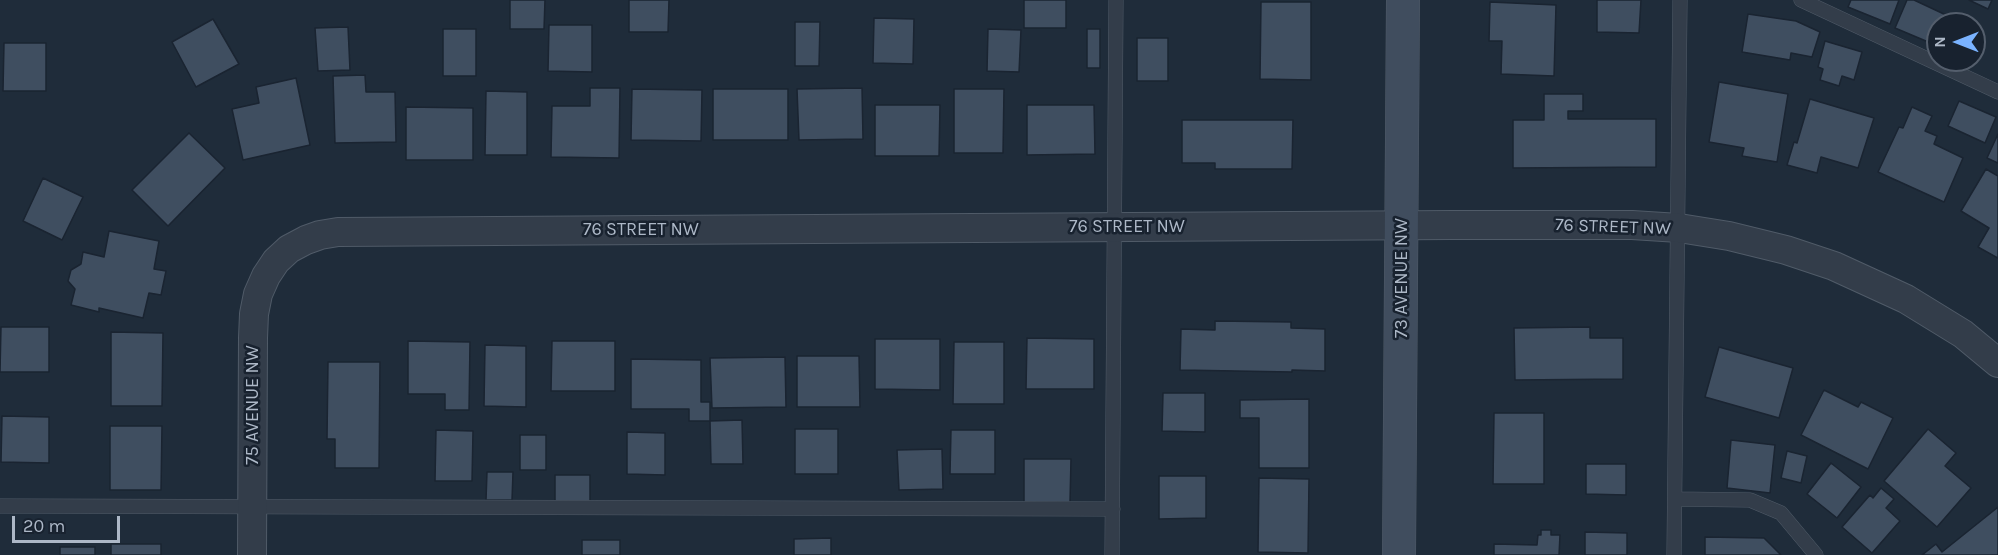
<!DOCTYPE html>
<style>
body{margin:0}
#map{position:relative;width:1998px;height:555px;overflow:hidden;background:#1f2c3a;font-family:Karla,sans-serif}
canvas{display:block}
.north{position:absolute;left:1926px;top:12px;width:60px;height:60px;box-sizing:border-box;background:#18222f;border:2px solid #545e6c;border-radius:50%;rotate:270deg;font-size:16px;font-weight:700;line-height:24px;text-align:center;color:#adb8c7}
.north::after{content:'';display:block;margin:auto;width:21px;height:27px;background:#7ab3ff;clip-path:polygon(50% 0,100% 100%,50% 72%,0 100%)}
.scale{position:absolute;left:12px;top:516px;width:108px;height:27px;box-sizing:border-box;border:3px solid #adb8c7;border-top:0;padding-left:8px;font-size:18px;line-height:21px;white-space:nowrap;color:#adb8c7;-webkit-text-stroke:4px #18222f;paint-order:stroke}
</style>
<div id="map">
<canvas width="1998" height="555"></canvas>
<div class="north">N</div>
<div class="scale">20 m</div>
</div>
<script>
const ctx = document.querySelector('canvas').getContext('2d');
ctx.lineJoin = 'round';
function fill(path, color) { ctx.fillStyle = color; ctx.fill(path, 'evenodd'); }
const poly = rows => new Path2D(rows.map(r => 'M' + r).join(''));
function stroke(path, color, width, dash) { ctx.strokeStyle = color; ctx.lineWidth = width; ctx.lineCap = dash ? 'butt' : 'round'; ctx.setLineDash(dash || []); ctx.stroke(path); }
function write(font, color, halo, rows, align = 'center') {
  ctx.font = font + ' Karla,sans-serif'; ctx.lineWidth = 5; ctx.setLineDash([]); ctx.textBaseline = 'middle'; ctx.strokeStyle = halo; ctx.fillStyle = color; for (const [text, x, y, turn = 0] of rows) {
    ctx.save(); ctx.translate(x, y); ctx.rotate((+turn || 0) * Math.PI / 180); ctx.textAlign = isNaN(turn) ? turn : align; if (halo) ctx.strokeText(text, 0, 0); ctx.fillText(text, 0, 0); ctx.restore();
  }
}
const building = poly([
 [510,0,545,0,544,29,510,29,510,0],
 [629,0,669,0,668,32,629,32,629,0],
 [1024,0,1066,0,1066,28,1024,28,1024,0],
 [1597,0,1641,0,1639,33,1597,32,1597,0],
 [1851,0,1899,0,1890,24,1848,7,1851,0],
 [1907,0,1914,0,1946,15,1942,24,1938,24,1938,32,1933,44,1895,28,1907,0],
 [1969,0,1992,0,1988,9,1969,0],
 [1261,2,1311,2,1311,80,1260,79,1261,2],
 [1490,2,1556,5,1554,76,1501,74,1502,41,1489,41,1490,2],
 [1748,14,1796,21,1820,32,1812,57,1791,53,1790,60,1742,52,1748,14],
 [874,18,914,19,913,64,873,63,874,18],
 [213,19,239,64,196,87,172,42,213,19],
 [795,22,820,22,819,66,795,66,795,22],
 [549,25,592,25,592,72,548,71,549,25],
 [348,27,350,70,318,71,315,28,348,27],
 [443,29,476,29,476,76,443,76,443,29],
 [988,29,1021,30,1019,72,987,71,988,29],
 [1087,29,1100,29,1100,68,1087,68,1087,29],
 [1137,38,1168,38,1168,81,1137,81,1137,38],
 [1825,41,1862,52,1854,80,1842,76,1839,86,1820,80,1823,69,1818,67,1825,41],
 [4,43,46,43,46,91,3,91,4,43],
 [365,75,366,92,395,92,396,142,335,143,333,76,365,75],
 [296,78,310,145,243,160,232,109,259,103,256,87,296,78],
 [1719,82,1788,94,1777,162,1742,156,1744,148,1709,142,1719,82],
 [590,88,620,88,619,158,551,157,552,106,590,106,590,88],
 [862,88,863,139,799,140,797,89,862,88],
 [632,89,702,90,701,141,631,140,632,89],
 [713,89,788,89,788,140,713,140,713,89],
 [954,89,1004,89,1003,153,954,153,954,89],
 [486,91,527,92,527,155,485,155,486,91],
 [1544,94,1583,94,1583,111,1568,111,1568,119,1656,119,1656,167,1513,168,1513,120,1544,120,1544,94],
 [1810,99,1874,118,1858,168,1821,157,1817,173,1787,165,1794,142,1797,143,1810,99],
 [1959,101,1996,117,1985,143,1948,126,1959,101],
 [875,105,940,105,939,156,875,156,875,105],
 [1027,105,1094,105,1095,154,1027,155,1027,105],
 [406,107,473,108,473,160,406,160,406,107],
 [1912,107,1932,116,1925,131,1937,136,1934,144,1963,158,1944,202,1878,172,1899,127,1903,128,1912,107],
 [1182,120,1293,120,1292,169,1215,169,1215,163,1182,163,1182,120],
 [189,133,225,168,168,226,132,190,189,133],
 [1998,134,1998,163,1987,158,1998,134],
 [1986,169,1998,176,1998,258,1978,247,1989,228,1961,211,1986,169],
 [43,178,83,197,62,240,23,221,43,178],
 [109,231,159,241,154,269,166,271,161,295,149,293,143,318,99,308,99,312,71,305,75,289,68,281,71,270,81,264,83,252,104,257,109,231],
 [1215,321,1291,322,1291,328,1325,329,1325,371,1292,370,1292,372,1180,370,1181,329,1215,330,1215,321],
 [1,327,49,327,49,372,0,372,1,327],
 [1590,327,1590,338,1623,338,1623,379,1515,380,1514,328,1590,327],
 [111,332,163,333,162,406,111,406,111,332],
 [1027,338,1094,339,1094,389,1026,389,1027,338],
 [875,339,940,339,940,390,875,389,875,339],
 [408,341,470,342,469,410,445,410,445,394,408,394,408,341],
 [552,341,615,341,615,391,551,391,552,341],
 [954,342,1004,342,1004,404,953,404,954,342],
 [485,345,526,346,526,407,484,406,485,345],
 [1719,347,1793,368,1779,418,1705,397,1719,347],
 [797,356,859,356,860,407,797,407,797,356],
 [785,357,786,407,712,408,710,358,785,357],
 [631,359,701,360,701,402,710,402,710,421,689,421,689,409,631,409,631,359],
 [328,362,380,362,379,468,335,468,335,439,327,439,328,362],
 [1824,390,1858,407,1861,402,1893,418,1868,469,1801,435,1824,390],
 [1163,393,1205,393,1205,432,1162,431,1163,393],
 [1309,399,1309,468,1259,468,1259,418,1240,418,1240,400,1309,399],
 [1494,413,1544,413,1544,484,1493,484,1494,413],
 [2,416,49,417,49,463,1,462,2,416],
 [742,420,743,464,711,464,710,421,742,420],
 [110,426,162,426,161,490,110,490,110,426],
 [795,429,838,429,838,474,795,474,795,429],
 [1928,429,1956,453,1945,466,1971,488,1937,527,1884,481,1928,429],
 [436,430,473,431,472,481,435,481,436,430],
 [951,430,995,430,995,474,950,474,951,430],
 [627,432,665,433,665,475,627,474,627,432],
 [520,435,546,435,546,470,520,470,520,435],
 [1731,440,1775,445,1770,493,1727,488,1731,440],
 [942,449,943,489,899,490,897,450,942,449],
 [1787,451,1807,456,1801,483,1781,478,1787,451],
 [1024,459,1071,459,1070,502,1024,502,1024,459],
 [1831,463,1861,487,1837,518,1807,494,1831,463],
 [1586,464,1626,464,1626,495,1586,494,1586,464],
 [487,472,513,472,512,500,486,500,487,472],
 [555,475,590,475,590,502,555,502,555,475],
 [1159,476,1206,476,1206,518,1159,519,1159,476],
 [1259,478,1309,479,1308,553,1258,552,1259,478],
 [1881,488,1894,499,1886,508,1900,521,1872,553,1842,527,1870,495,1873,498,1881,488],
 [1998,507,1998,555,1922,555,1936,544,1942,552,1998,507],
 [1541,530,1551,530,1551,535,1560,535,1559,555,1494,555,1494,544,1537,545,1538,535,1541,535,1541,530],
 [1585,532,1627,533,1627,555,1585,555,1585,532],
 [1705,537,1764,538,1781,555,1705,555,1705,537],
 [831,538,831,555,794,555,794,539,831,538],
 [582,540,620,540,620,555,582,555,582,540],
 [111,544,161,544,161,555,111,555,111,544],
 [60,547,95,547,95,555,60,555,60,547]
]);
const lane = poly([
 [1801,0,1998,92],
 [1675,499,1750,500,1781,513,1816,555],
 [0,506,1113,509],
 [1112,555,1116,0],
 [1674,555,1680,0]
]);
const street = poly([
 [252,555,253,338,254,314,258,294,266,276,276,261,289,249,306,240,320,235,338,232,1450,225,1632,225,1679,228,1729,236,1786,250,1834,266,1906,299,1963,334,1998,363]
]);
const secondary = poly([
 [1399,555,1403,0]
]);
const streetNames = [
 ["76 STREET NW",1127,227],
 ["76 STREET NW",1613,227,2],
 ["76 STREET NW",641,230],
 ["73 AVENUE NW",1402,278,-90],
 ["75 AVENUE NW",253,405,-90]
];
fill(building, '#3f4e60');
stroke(building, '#1a2431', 1.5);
stroke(lane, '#505b68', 15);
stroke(street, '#505b68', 30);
stroke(secondary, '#505b68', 34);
stroke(lane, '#333d4a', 14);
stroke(street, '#333d4a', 28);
stroke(secondary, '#404d5e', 33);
write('18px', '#adb8c7', '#18222f', streetNames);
</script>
